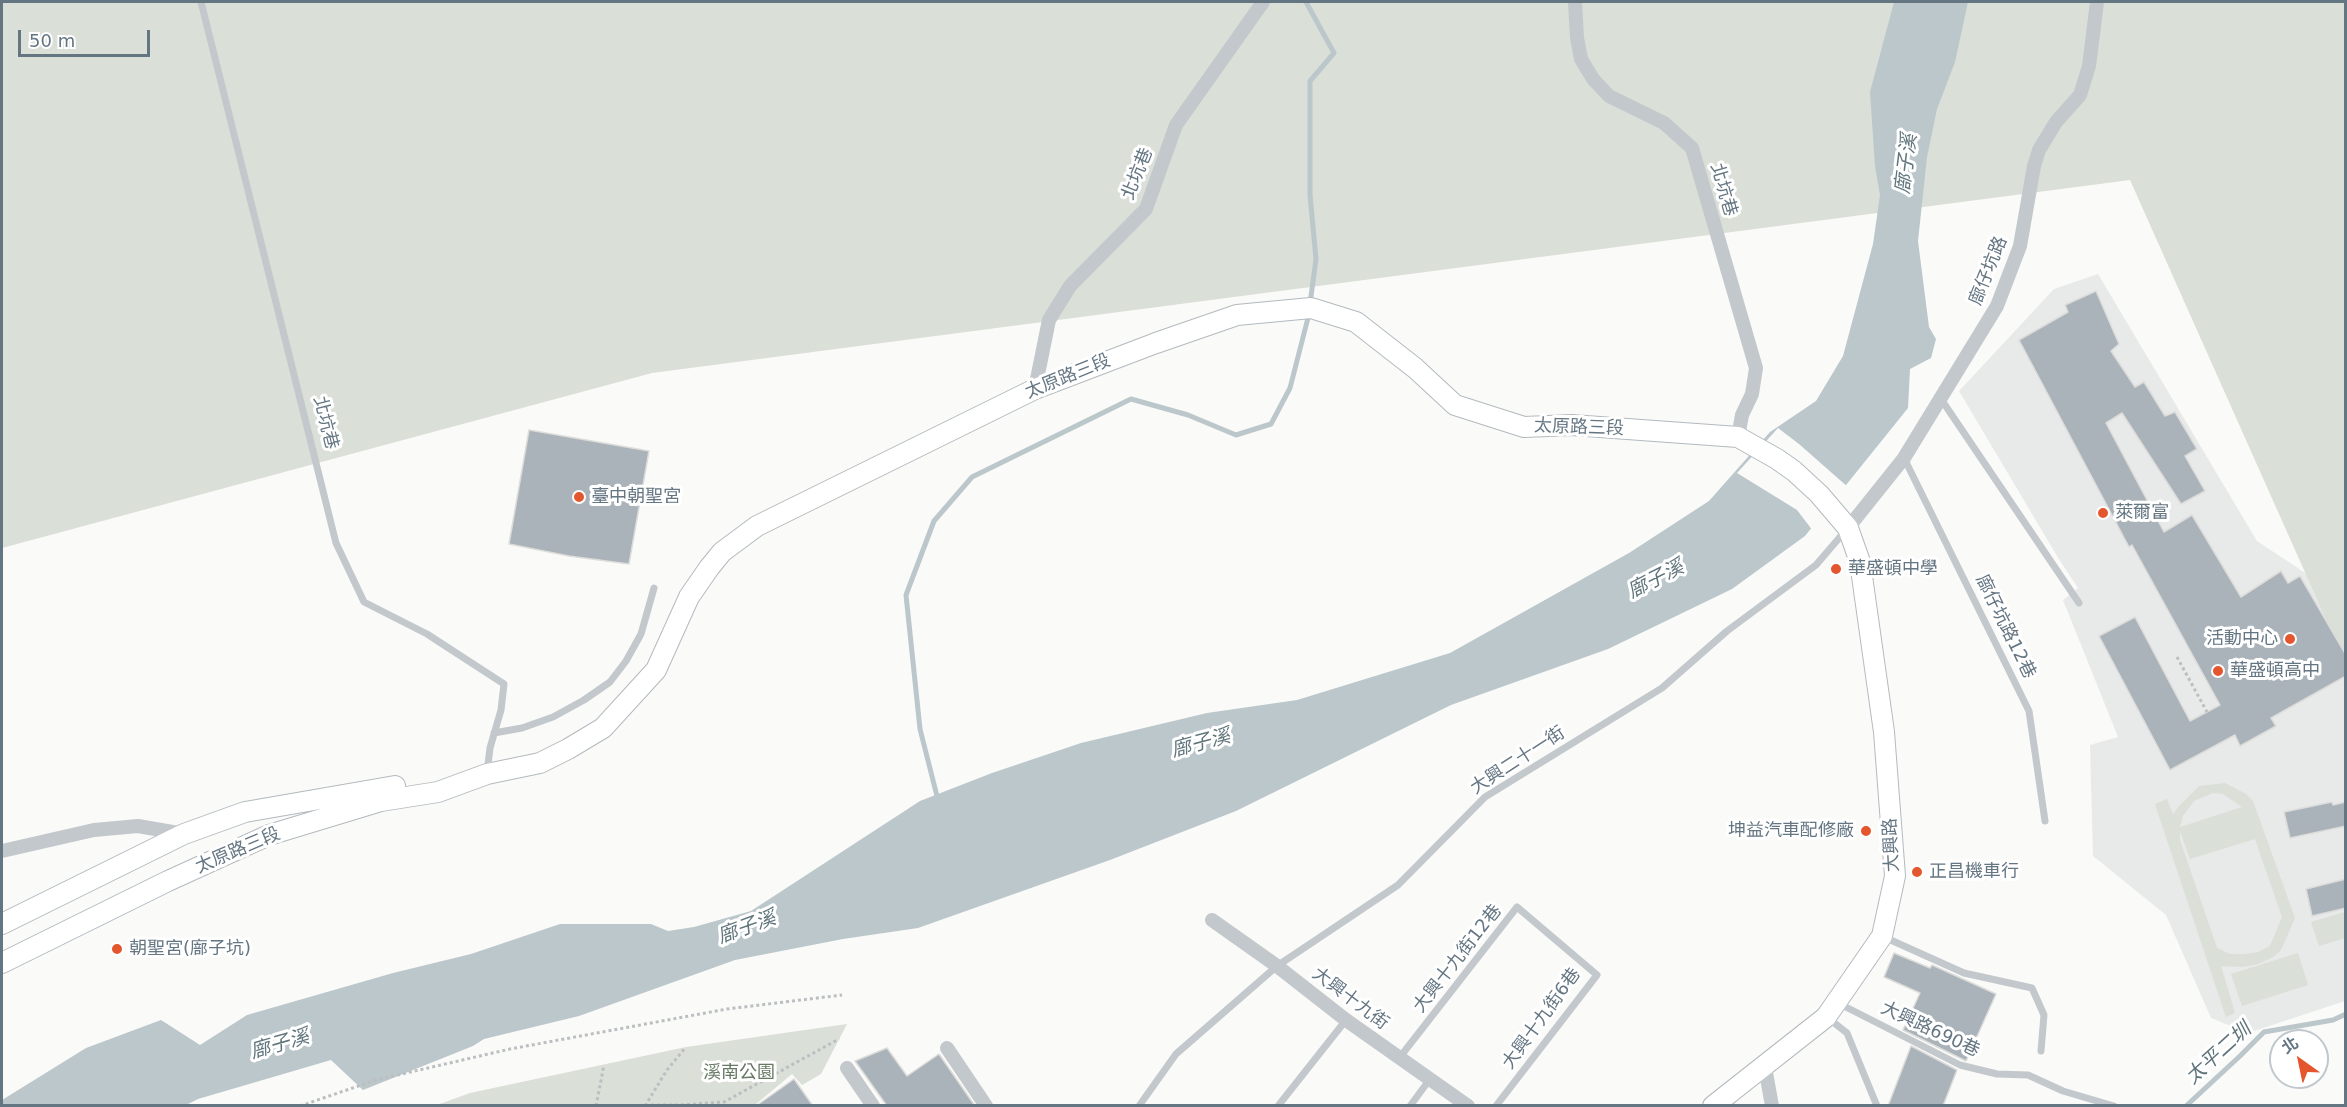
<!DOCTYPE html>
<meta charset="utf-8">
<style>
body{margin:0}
#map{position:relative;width:2347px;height:1107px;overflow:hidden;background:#fafaf8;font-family:"DejaVu Sans","Noto Sans TC",sans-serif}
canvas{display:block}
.frame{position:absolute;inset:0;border:3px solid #657683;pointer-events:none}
.north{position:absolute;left:2269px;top:1029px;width:60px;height:60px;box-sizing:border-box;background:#fff;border:2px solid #c1c8cd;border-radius:50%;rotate:327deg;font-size:16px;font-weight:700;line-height:24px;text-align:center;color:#657683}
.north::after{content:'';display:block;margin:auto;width:21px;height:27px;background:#e4572e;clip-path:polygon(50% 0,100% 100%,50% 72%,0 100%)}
.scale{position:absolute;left:18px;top:30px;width:132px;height:27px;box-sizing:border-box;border:3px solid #657683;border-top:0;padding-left:8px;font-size:18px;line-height:21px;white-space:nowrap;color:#657683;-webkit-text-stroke:4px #fff;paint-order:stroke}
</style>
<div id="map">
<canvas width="2347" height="1107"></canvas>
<div class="frame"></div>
<div class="north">北</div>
<div class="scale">50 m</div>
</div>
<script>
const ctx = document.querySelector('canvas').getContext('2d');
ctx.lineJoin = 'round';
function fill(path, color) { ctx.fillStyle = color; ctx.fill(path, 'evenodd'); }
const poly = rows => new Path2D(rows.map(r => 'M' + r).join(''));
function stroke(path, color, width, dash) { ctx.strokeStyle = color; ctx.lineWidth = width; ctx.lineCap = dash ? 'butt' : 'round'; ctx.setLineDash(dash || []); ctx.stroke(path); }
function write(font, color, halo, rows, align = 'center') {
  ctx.font = font + ' "DejaVu Sans","Noto Sans TC",sans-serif'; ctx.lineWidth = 6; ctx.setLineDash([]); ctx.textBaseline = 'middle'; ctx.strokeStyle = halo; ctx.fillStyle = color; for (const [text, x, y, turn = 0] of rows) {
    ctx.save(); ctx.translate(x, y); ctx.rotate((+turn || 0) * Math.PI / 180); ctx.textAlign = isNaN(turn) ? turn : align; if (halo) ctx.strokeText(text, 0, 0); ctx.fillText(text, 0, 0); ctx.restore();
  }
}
const built = poly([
 [2098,274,2257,541,2343,598,2346,604,2345,1001,2248,1033,2211,1018,2166,915,2093,856,2090,745,2118,737,2063,600,2078,588,2057,556,1959,391,2054,289]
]);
const green = poly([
 [2,2,2345,2,2345,662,2130,180,652,373,2,548],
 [2225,783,2246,794,2253,801,2295,918,2281,950,2273,957,2258,964,2243,967,2221,966,2235,1013,2226,1017,2155,804,2167,799,2173,814,2180,805,2199,786],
 [2213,793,2223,794,2242,807,2180,827,2183,816,2194,801],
 [2180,831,2190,859,2255,839,2282,917,2270,946,2258,952,2244,954,2230,954,2217,948,2180,840],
 [2345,912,2345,938,2319,946,2311,922],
 [2298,953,2308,985,2242,1006,2231,974],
 [847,1024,821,1074,802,1085,792,1074,755,1105,437,1105,470,1093,686,1047]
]);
const water = poly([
 [1894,2,1968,2,1955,62,1937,109,1927,157,1918,241,1929,327,1936,339,1931,358,1910,369,1908,408,1805,536,1732,589,1608,649,1451,705,1236,811,1110,860,918,928,843,939,735,960,579,1016,484,1039,473,1046,363,1090,331,1060,198,1099,186,1105,2,1106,2,1100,86,1048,161,1020,200,1045,247,1015,393,973,471,954,560,924,651,924,668,931,694,927,751,911,920,801,992,773,1081,743,1207,713,1297,700,1450,653,1629,553,1709,501,1770,432,1816,401,1843,356,1873,244,1880,195,1875,166,1870,92]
]);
const pier = poly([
 [1778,428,1799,444,1849,488,1813,531,1797,510,1737,473]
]);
const stream = poly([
 [1306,2,1334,53,1310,81,1310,195,1316,259,1310,304],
 [938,800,920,729,906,595,934,521,972,477,1131,399,1188,415,1236,435,1271,424,1290,388,1309,314],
 [2186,1106,2240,1056,2264,1032,2333,1020,2346,1014]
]);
const building = poly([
 [2096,291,2119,344,2111,351,2135,387,2144,382,2165,416,2175,412,2197,449,2185,456,2205,491,2181,504,2122,413,2106,423,2164,532,2192,515,2241,597,2281,571,2288,583,2300,576,2346,655,2346,676,2271,718,2276,726,2240,746,2235,735,2170,770,2099,636,2135,617,2190,721,2220,705,2132,545,2129,547,2019,340,2068,312,2065,305,2096,291],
 [529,430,649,451,629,564,569,556,509,544,529,430],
 [2332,802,2333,805,2346,802,2346,826,2290,838,2284,812,2332,802],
 [2346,879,2346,908,2312,916,2306,889,2346,879],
 [1894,953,1930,968,1932,965,1996,994,1966,1061,1903,1030,1920,993,1884,977,1894,953],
 [1911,1046,1957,1070,1943,1106,1888,1106,1911,1046],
 [887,1048,907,1076,939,1054,975,1106,887,1106,855,1061,887,1048],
 [794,1079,813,1106,756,1106,794,1079]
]);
const path = poly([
 [2177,657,2207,712],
 [645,1105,681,1105,724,1102,839,1039],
 [300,1106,376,1080,510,1049,727,1009,842,995],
 [596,1106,604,1065],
 [645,1106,667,1070,686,1047]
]);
const lane = poly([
 [201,2,336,543,364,602,427,634,504,684,501,710,490,748,487,773],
 [1941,399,2079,603],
 [1904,458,2029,711,2045,821],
 [494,733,522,728,553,717,584,700,610,682,626,661,641,634,654,588],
 [1884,937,1964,973,2032,988,2044,1015,2041,1051],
 [1838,1003,1960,1065,1997,1074,2028,1075,2063,1091,2114,1106],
 [1828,1018,1847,1033,1877,1106],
 [1400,1057,1517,907,1597,975,1496,1106],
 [1139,1106,1176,1054,1277,966,1398,885,1485,797,1662,688,1727,631,1816,565,1846,530],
 [1278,1106,1346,1020],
 [1410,1106,1430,1079]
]);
const street = poly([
 [1575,2,1577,38,1581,59,1593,79,1609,96,1664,123,1692,148,1756,368,1752,394,1742,415,1738,437],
 [1035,389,1049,320,1070,286,1146,209,1176,125,1263,2],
 [1848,528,1904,458,1997,306,2020,246,2034,166,2039,150,2056,122,2080,95,2089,66,2097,2],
 [2,851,94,830,138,826,184,834],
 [1212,920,1277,966,1346,1020,1468,1106],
 [947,1048,986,1106],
 [1765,1067,1772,1106],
 [847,1068,873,1106]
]);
const secondary = poly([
 [2,924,184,834,245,812,395,786],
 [2,963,168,881,269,835,381,801,438,792,487,774,540,763,568,749,603,728,656,670,689,597,709,568,722,552,757,526,1035,389,1156,343,1237,315,1311,308,1356,322,1415,368,1455,405,1524,427,1572,425,1738,437,1777,459,1794,471,1819,494,1848,528,1860,562,1884,732,1895,876,1882,936,1826,1017,1713,1106]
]);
const markers = [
 [579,497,6,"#e4572e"],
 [2103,513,6,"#e4572e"],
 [1836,569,6,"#e4572e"],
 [2290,639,6,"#e4572e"],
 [2218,671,6,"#e4572e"],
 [1866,831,6,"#e4572e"],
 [1917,872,6,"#e4572e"],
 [117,949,6,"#e4572e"]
];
const streetNames = [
 ["北坑巷",1138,174,-68],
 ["北坑巷",1723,190,74],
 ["廍仔坑路",1989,271,-68],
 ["太原路三段",1068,377,-22],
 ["北坑巷",325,423,76],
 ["太原路三段",1579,428,2],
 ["廍仔坑路12巷",2005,627,64],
 ["大興二十一街",1518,761,-33],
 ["大興路",1892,845,-93],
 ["太原路三段",238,851,-23],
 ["大興十九街12巷",1458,959,-52],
 ["大興十九街",1350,999,37],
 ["大興十九街6巷",1542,1019,-54],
 ["大興路690巷",1930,1030,25]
];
const poiNames = [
 ["臺中朝聖宮",591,497],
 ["萊爾富",2115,513],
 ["華盛頓中學",1848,569],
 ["活動中心",2278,639,"right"],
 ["華盛頓高中",2230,671],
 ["坤益汽車配修廠",1854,831,"right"],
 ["正昌機車行",1929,872],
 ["朝聖宮(廍子坑)",129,949]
];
const parkNames = [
 ["溪南公園",739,1073]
];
const waterNames = [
 ["廍子溪",1907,164,-83],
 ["廍子溪",1656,580,-27],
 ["廍子溪",1201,744,-15],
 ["廍子溪",747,928,-20],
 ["廍子溪",280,1045,-16],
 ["太平二圳",2219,1054,-42]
];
fill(built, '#e8e9e9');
fill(green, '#dadfd7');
fill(water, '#bbc7cb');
fill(pier, '#fafaf8');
stroke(stream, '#bbc7cb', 5);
fill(building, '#aab3b9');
stroke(building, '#dcdcda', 1.5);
stroke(secondary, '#b3babf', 22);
stroke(path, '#bbbfc2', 3, [3, 3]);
stroke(lane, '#c3c8cc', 7);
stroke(street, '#c3c8cc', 14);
stroke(secondary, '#fff', 20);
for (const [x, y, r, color] of markers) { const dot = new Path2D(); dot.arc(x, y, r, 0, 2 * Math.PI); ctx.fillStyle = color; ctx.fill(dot); stroke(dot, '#fff', 2); }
write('18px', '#657683', '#fff', streetNames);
write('18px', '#657683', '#fff', poiNames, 'left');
write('18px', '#687a64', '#fff', parkNames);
write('italic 20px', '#60757c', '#fff', waterNames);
</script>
